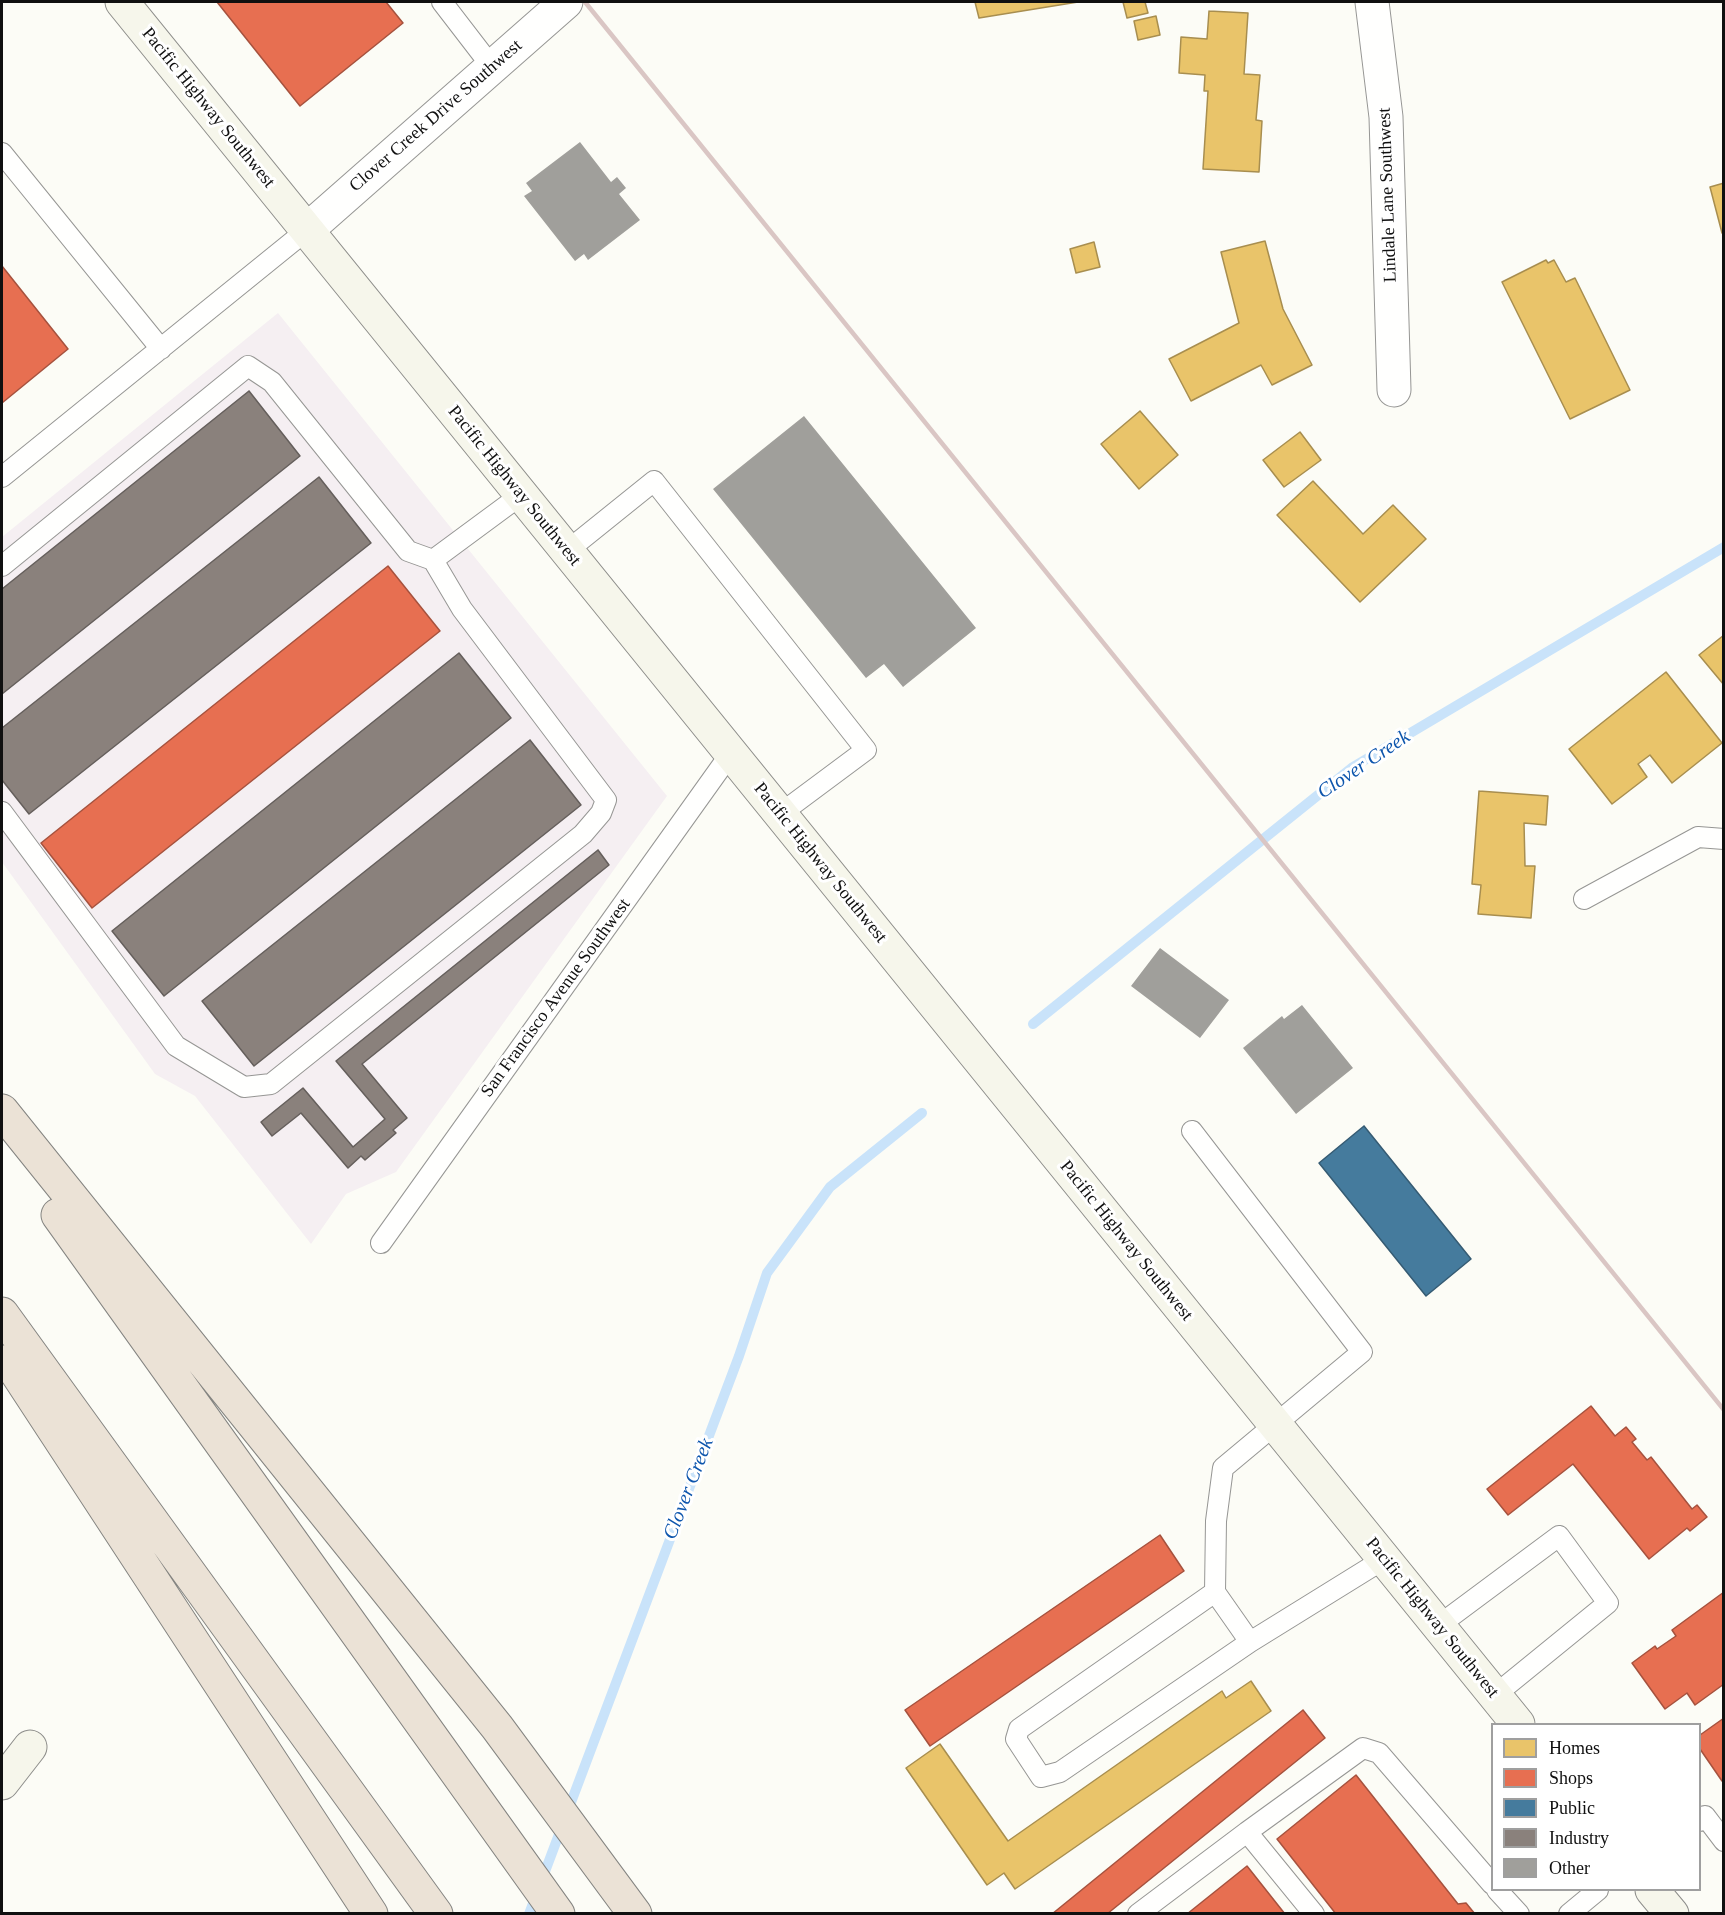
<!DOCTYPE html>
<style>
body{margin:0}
#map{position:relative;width:1725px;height:1915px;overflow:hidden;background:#fcfcf6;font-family:"Times New Roman",serif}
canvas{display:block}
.frame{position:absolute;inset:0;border:3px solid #101010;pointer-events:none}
.legend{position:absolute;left:1491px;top:1723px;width:210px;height:168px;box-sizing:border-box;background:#fff;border:2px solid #9f9f9f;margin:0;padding:8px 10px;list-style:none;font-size:18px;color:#101010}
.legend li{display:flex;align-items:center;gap:12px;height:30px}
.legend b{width:30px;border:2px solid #9f9f9f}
</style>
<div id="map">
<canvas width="1725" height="1915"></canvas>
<div class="frame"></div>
<ul class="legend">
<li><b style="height:16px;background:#e9c46a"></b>Homes</li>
<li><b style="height:16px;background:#e76f51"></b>Shops</li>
<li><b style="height:16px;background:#457b9d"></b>Public</li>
<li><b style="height:16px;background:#8a817c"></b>Industry</li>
<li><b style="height:16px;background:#a09f9b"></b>Other</li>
</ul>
</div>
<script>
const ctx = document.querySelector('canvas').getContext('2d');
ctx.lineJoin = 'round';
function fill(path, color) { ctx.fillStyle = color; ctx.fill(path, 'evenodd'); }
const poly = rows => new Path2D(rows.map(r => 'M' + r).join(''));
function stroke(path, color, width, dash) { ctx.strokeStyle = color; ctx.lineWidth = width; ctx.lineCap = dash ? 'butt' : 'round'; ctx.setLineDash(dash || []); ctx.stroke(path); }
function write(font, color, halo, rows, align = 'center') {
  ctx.font = font + ' "Times New Roman",serif'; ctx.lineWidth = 6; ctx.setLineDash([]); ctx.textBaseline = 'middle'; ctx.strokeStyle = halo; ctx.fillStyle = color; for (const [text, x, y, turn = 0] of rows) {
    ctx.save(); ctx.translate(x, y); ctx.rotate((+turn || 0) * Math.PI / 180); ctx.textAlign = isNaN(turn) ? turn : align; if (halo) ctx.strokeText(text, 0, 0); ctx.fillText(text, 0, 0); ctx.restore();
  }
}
const industrial = poly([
 [278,313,667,796,396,1172,346,1194,311,1244,195,1096,155,1074,2,862,2,537]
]);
const homes = poly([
 [975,2,1078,2,979,18,975,2],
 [1123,2,1145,2,1148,13,1127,18,1123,2],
 [1209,11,1248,13,1244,74,1260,75,1256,120,1262,121,1259,172,1203,169,1208,91,1204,91,1205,75,1179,73,1181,37,1207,39,1209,11],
 [1156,16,1160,35,1138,40,1134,21,1156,16],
 [1724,183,1724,233,1722,233,1710,187,1724,183],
 [1265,241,1283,309,1312,365,1272,385,1261,365,1191,401,1169,359,1239,323,1221,252,1265,241],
 [1094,242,1100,267,1076,273,1070,249,1094,242],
 [1546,260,1548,263,1554,260,1566,282,1575,278,1630,390,1570,419,1502,282,1546,260],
 [1140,411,1178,455,1139,489,1101,444,1140,411],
 [1300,432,1321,460,1284,487,1263,460,1300,432],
 [1313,481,1363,534,1393,505,1426,539,1360,602,1277,515,1313,481],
 [1724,635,1724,685,1699,655,1724,635],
 [1666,672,1722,743,1672,783,1650,755,1638,764,1647,777,1612,804,1569,749,1666,672],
 [1479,791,1548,796,1546,825,1524,823,1525,866,1535,866,1531,918,1478,914,1481,885,1472,884,1479,791],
 [1251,1681,1271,1711,1015,1889,1004,1873,987,1885,906,1768,940,1744,1008,1841,1222,1691,1226,1698,1251,1681]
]);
const shops = poly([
 [217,2,386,2,403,23,300,106,217,2],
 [2,266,68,349,2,403,2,266],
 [388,566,440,631,92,908,41,843,388,566],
 [1591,1406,1615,1436,1626,1427,1636,1439,1632,1442,1647,1460,1651,1457,1692,1509,1697,1505,1707,1517,1690,1531,1687,1528,1649,1559,1573,1464,1508,1515,1487,1489,1591,1406],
 [1160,1535,1184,1571,930,1746,905,1710,1160,1535],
 [1724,1592,1724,1684,1695,1705,1687,1693,1665,1709,1632,1663,1655,1646,1657,1649,1676,1636,1672,1630,1724,1592],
 [1303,1710,1325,1738,1107,1914,1052,1914,1303,1710],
 [1724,1718,1724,1780,1722,1781,1700,1749,1700,1735,1724,1718],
 [1356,1775,1458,1904,1466,1903,1475,1914,1336,1914,1277,1839,1356,1775],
 [1247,1866,1285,1914,1187,1914,1247,1866]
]);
const public = poly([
 [1364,1126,1471,1259,1426,1296,1319,1163,1364,1126]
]);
const industry = poly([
 [249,391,300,456,2,694,2,589,249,391],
 [319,477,371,543,29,814,2,780,2,728,319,477],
 [459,653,511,718,164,996,112,931,459,653],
 [530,740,581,805,254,1066,202,1001,530,740],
 [598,850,609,865,362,1064,407,1118,393,1130,396,1133,365,1160,361,1156,348,1168,301,1113,272,1136,261,1122,303,1088,353,1147,385,1119,336,1061,598,850]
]);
const stream = poly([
 [1033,1024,1353,767,1724,547],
 [529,1914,739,1356,767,1273,830,1187,922,1113]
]);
const building = poly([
 [580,142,611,182,617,177,626,188,619,194,640,220,588,260,584,254,575,261,524,196,532,191,526,183],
 [804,416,976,628,903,687,884,664,866,678,713,489],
 [1160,948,1229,1000,1200,1038,1131,986],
 [1302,1005,1353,1068,1296,1114,1243,1048,1282,1016,1284,1019]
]);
const lane = poly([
 [442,2,492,67],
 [2,153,161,349],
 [2,477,307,230],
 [567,551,654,481,866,750,780,814],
 [433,560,521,495],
 [2,566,248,366,272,382,408,551,433,560,462,609,606,800,601,813,583,834,271,1084,244,1087,176,1046,2,812],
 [1584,899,1698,837,1724,839],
 [1192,1131,1362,1352,1223,1468,1216,1521,1215,1592,1019,1729,1016,1739,1041,1777,1060,1772,1250,1642,1384,1559],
 [381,1243,731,753],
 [1215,1592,1250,1642],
 [1438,1626,1559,1536,1608,1603,1495,1695],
 [1700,1821,1705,1816,1724,1841],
 [1247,1832,1363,1748,1379,1753,1492,1884],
 [1497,1890,1519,1914],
 [1138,1914,1247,1832,1314,1914],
 [1569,1914,1598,1890]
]);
const street = poly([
 [1372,2,1386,117,1394,390],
 [307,230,566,2]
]);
const secondary = poly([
 [122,2,1518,1724],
 [2,1783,30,1747],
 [1652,1890,1672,1914]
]);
const highway = poly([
 [2,1111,497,1727,635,1914],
 [58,1215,558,1914],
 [2,1314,436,1914],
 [9,1361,371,1914]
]);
const rail = poly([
 [585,2,1724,1410]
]);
const streetNames = [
 ["Pacific Highway Southwest",208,108,51],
 ["Clover Creek Drive Southwest",436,116,-41],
 ["Lindale Lane Southwest",1388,195,-92],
 ["Pacific Highway Southwest",514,486,51],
 ["Pacific Highway Southwest",820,863,51],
 ["San Francisco Avenue Southwest",556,998,-54],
 ["Pacific Highway Southwest",1126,1241,51],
 ["Pacific Highway Southwest",1432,1618,51]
];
const waterNames = [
 ["Clover Creek",1364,765,-34],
 ["Clover Creek",689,1489,-69]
];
fill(industrial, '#f5eff2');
fill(homes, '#e9c46a');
stroke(homes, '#a88e4f', 1.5);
fill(shops, '#e76f51');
stroke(shops, '#a6523e', 1.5);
fill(public, '#457b9d');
stroke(public, '#355b73', 1.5);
fill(industry, '#8a817c');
stroke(industry, '#655f5c', 1.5);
stroke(stream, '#c9e3fa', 10);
fill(building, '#a09f9b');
stroke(lane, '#969694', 22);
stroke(street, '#969694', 35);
stroke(secondary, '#8d8d8a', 35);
stroke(highway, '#848481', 35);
stroke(lane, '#fffffe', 20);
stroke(street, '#fffffe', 33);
stroke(secondary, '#f6f6eb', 33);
stroke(highway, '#ebe2d6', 33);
stroke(rail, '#dac6c4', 4.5);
write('18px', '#101010', '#fff', streetNames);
write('italic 20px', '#0e56ad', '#fff', waterNames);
</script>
